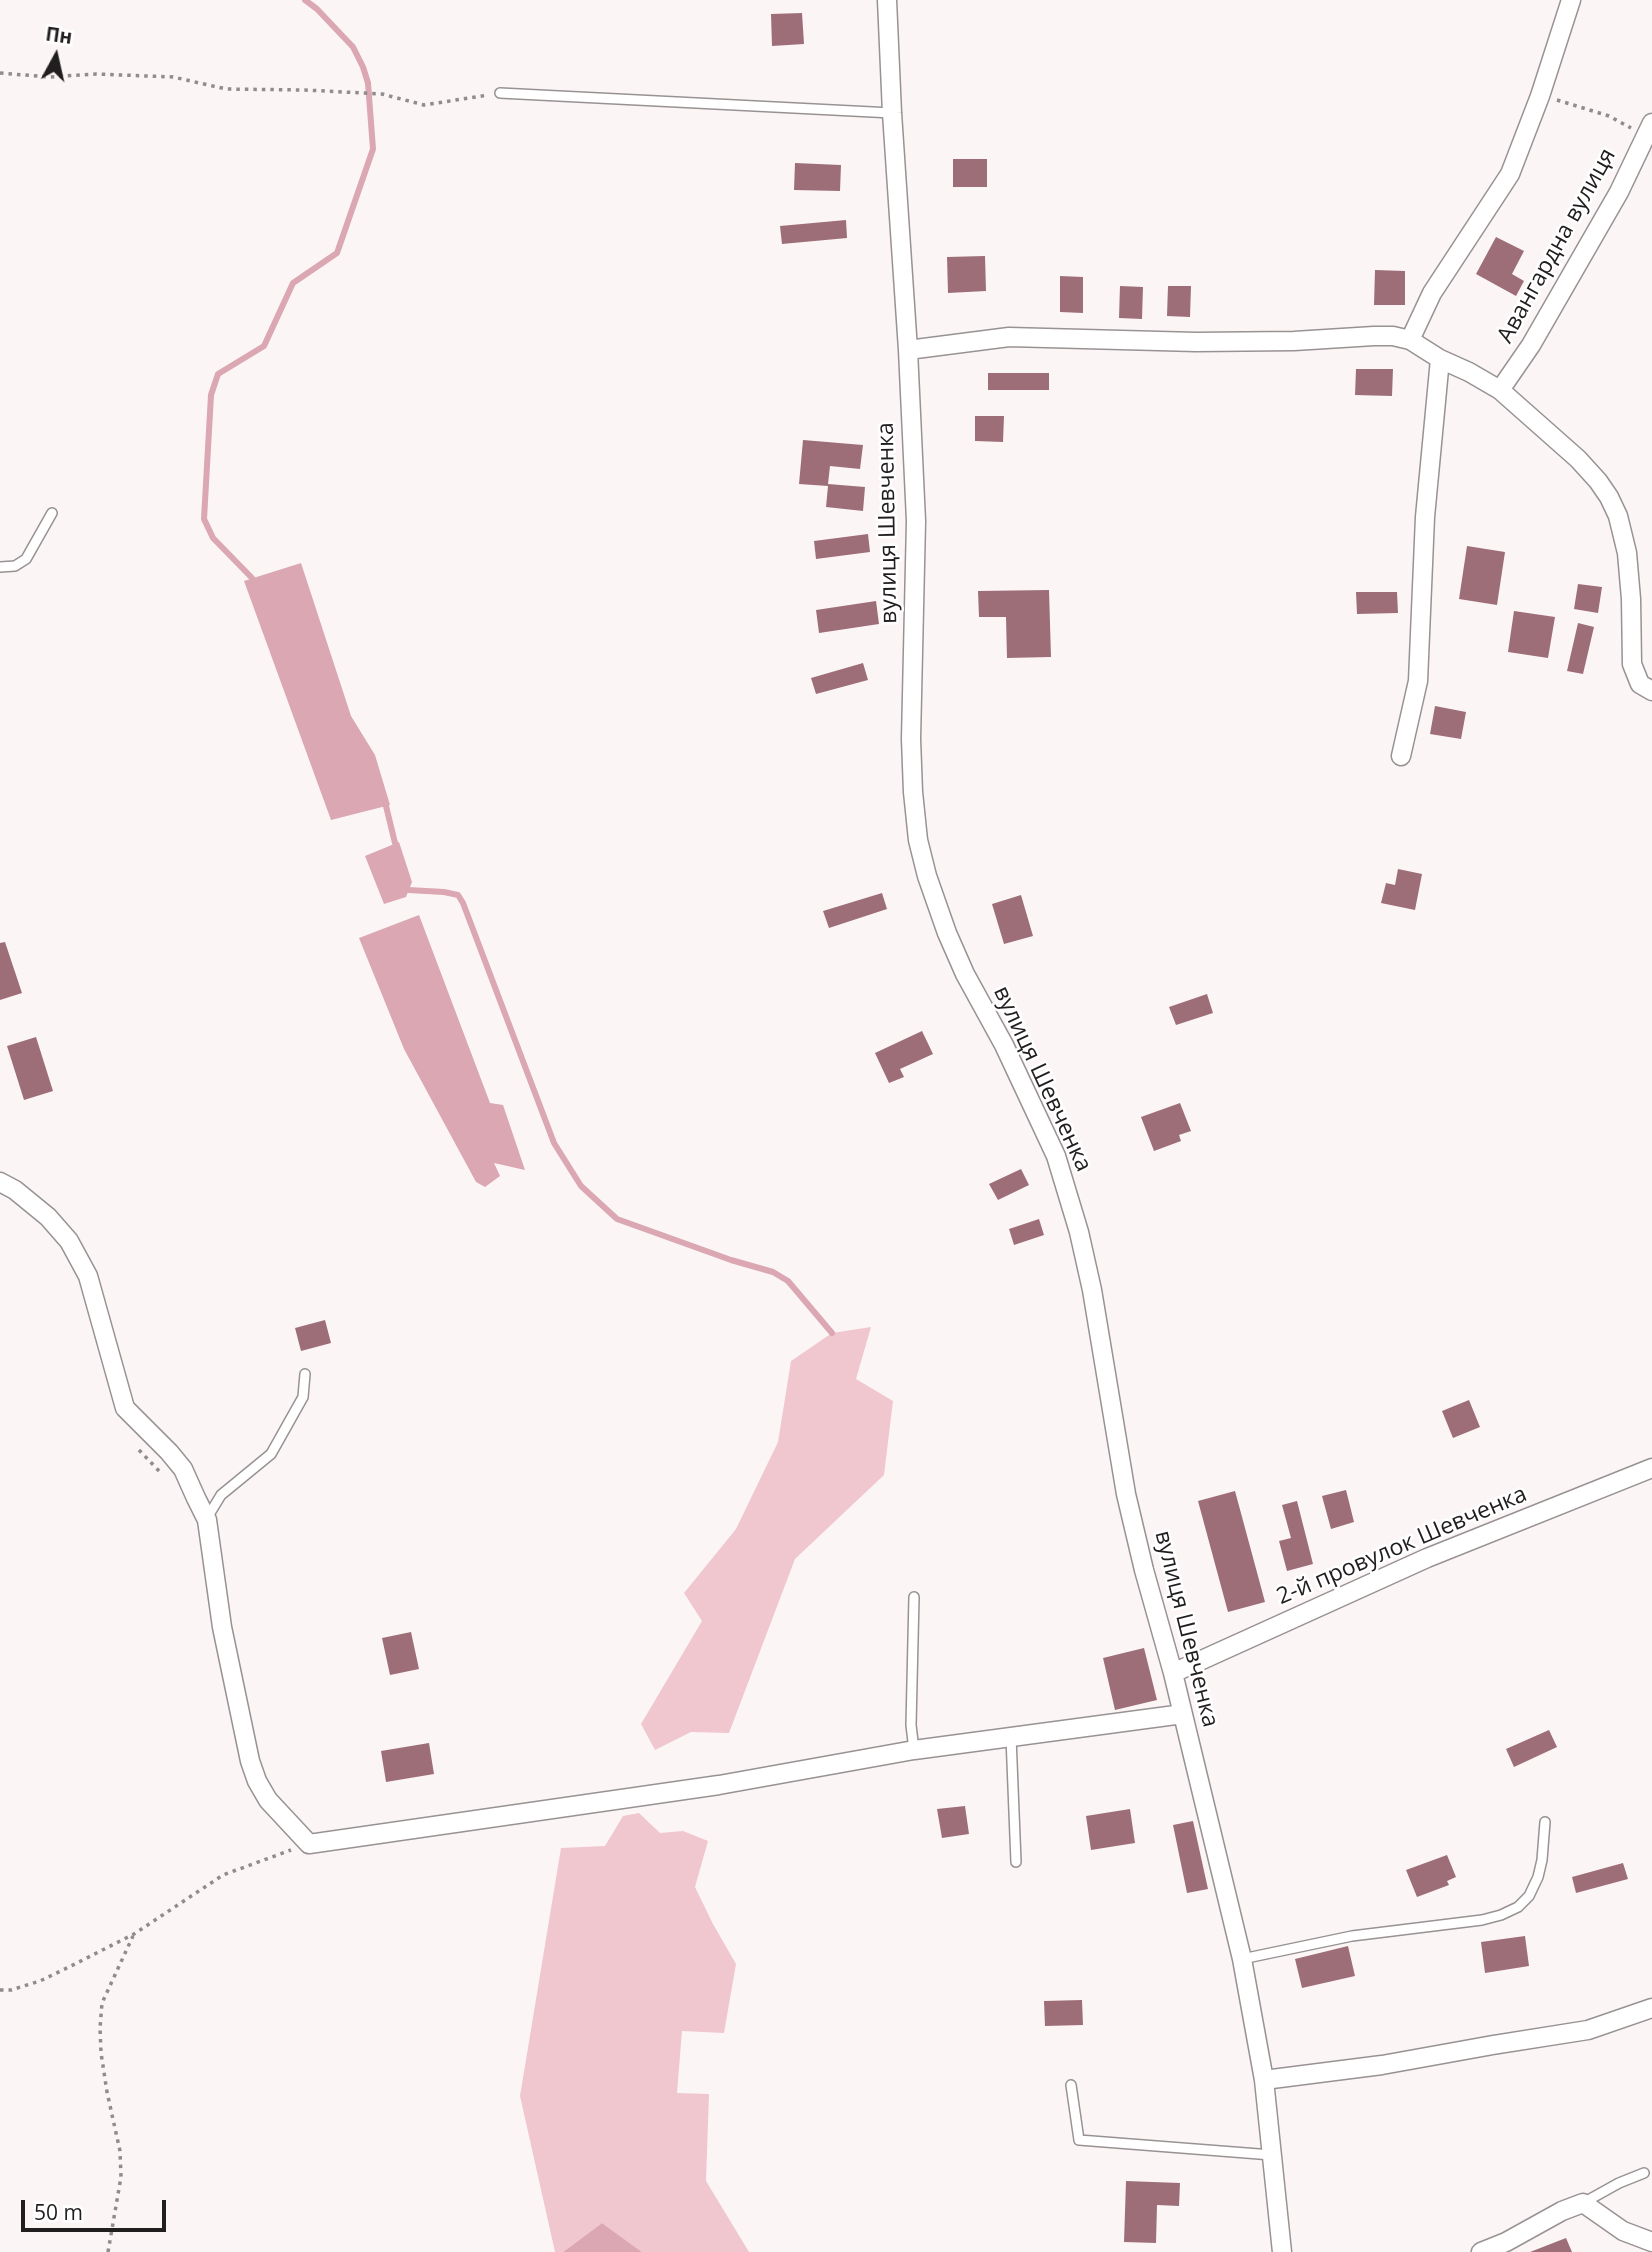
<!DOCTYPE html>
<meta charset="utf-8">
<style>
body{margin:0}
#map{position:relative;width:1652px;height:2252px;overflow:hidden;background:#fcf5f6;font-family:"Open Sans",sans-serif}
canvas{display:block}
.north{position:absolute;left:21px;top:21px;width:70px;height:70px;-webkit-text-stroke:5px #fff;paint-order:stroke;rotate:8deg;font-size:19px;font-weight:700;line-height:28px;text-align:center;color:#211e1f}
.north::after{content:'';display:block;margin:auto;width:24px;height:32px;background:#211e1f;clip-path:polygon(50% 0,100% 100%,50% 72%,0 100%)}
.scale{position:absolute;left:21px;top:2200px;width:145px;height:32px;box-sizing:border-box;border:4px solid #211e1f;border-top:0;padding-left:9px;font-size:21px;line-height:24px;white-space:nowrap;color:#211e1f;-webkit-text-stroke:5px #fff;paint-order:stroke}
</style>
<div id="map">
<canvas width="1652" height="2252"></canvas>
<div class="north">Пн</div>
<div class="scale">50 m</div>
</div>
<script>
const ctx = document.querySelector('canvas').getContext('2d');
ctx.lineJoin = 'round';
function fill(path, color) { ctx.fillStyle = color; ctx.fill(path, 'evenodd'); }
const poly = rows => new Path2D(rows.map(r => 'M' + r).join(''));
function stroke(path, color, width, dash) { ctx.strokeStyle = color; ctx.lineWidth = width; ctx.lineCap = dash ? 'butt' : 'round'; ctx.setLineDash(dash || []); ctx.stroke(path); }
function write(font, color, halo, rows, align = 'center') {
  ctx.font = font + ' "Open Sans",sans-serif'; ctx.lineWidth = 5; ctx.setLineDash([]); ctx.textBaseline = 'middle'; ctx.strokeStyle = halo; ctx.fillStyle = color; for (const [text, x, y, turn = 0] of rows) {
    ctx.save(); ctx.translate(x, y); ctx.rotate((+turn || 0) * Math.PI / 180); ctx.textAlign = isNaN(turn) ? turn : align; if (halo) ctx.strokeText(text, 0, 0); ctx.fillText(text, 0, 0); ctx.restore();
  }
}
const green = poly([
 [871,1327,856,1379,893,1401,884,1475,795,1559,729,1733,691,1732,655,1750,641,1724,702,1621,684,1593,736,1529,778,1442,791,1361,832,1333],
 [639,1813,660,1833,683,1831,708,1841,695,1887,713,1924,736,1964,724,2033,682,2031,677,2093,709,2094,706,2181,749,2252,642,2252,602,2223,563,2252,555,2252,520,2096,561,1848,605,1846,623,1816]
]);
const water = poly([
 [301,563,351,716,375,755,390,805,331,820,244,581],
 [399,842,412,882,406,897,384,904,365,856],
 [419,915,490,1103,503,1105,525,1170,494,1163,500,1176,485,1187,476,1182,404,1049,359,938],
 [602,2223,642,2252,563,2252]
]);
const stream = poly([
 [252,578,213,538,204,519,211,395,218,374,264,346,293,283,337,253,373,149,368,83,363,67,353,47,317,9,305,0],
 [386,806,395,843],
 [408,890,444,892,458,895,463,903,554,1143,581,1186,617,1219,731,1260,773,1272,788,1281,832,1333]
]);
const building = poly([
 [802,13,804,44,772,46,771,14],
 [953,159,987,159,987,187,953,187],
 [795,163,841,165,840,191,794,190],
 [846,220,847,238,782,244,780,226],
 [1496,237,1524,251,1512,274,1524,281,1516,296,1476,274],
 [985,256,986,291,948,293,947,257],
 [1375,270,1405,271,1405,305,1374,305],
 [1060,276,1083,277,1083,313,1060,312],
 [1120,286,1143,287,1142,319,1119,318],
 [1168,286,1191,286,1190,317,1167,316],
 [1356,369,1393,369,1392,396,1355,395],
 [988,373,1049,373,1049,390,988,390],
 [975,416,1004,416,1003,442,975,441],
 [803,440,863,445,860,469,830,466,828,484,865,487,863,511,826,507,828,486,799,484],
 [868,534,870,552,816,559,814,541],
 [1467,546,1505,552,1497,605,1459,599],
 [1578,584,1602,587,1598,613,1574,609],
 [1049,590,1051,657,1007,658,1006,617,979,617,978,591],
 [1356,592,1397,592,1398,613,1357,614],
 [876,601,879,624,819,633,816,610],
 [1514,611,1555,617,1548,658,1508,652],
 [1578,623,1594,627,1583,674,1567,671],
 [863,663,868,680,816,694,811,678],
 [1435,706,1466,712,1461,739,1430,734],
 [1398,869,1422,874,1415,910,1381,903,1386,883,1395,885],
 [882,893,887,909,829,928,823,911],
 [1021,895,1033,936,1004,944,992,904],
 [5,942,22,993,0,1000,0,943],
 [1207,994,1213,1013,1176,1025,1169,1007],
 [922,1031,933,1054,900,1069,904,1077,889,1083,875,1053],
 [36,1037,53,1091,24,1100,7,1046],
 [1180,1103,1191,1131,1179,1135,1181,1141,1154,1151,1141,1117],
 [1021,1169,1029,1185,998,1200,989,1184],
 [1039,1219,1044,1235,1014,1245,1009,1229],
 [325,1320,331,1343,301,1351,295,1328],
 [1469,1400,1480,1427,1453,1438,1442,1411],
 [1346,1490,1354,1522,1331,1529,1322,1496],
 [1235,1491,1265,1602,1228,1612,1198,1501],
 [1297,1501,1313,1564,1287,1571,1279,1541,1291,1538,1282,1505],
 [411,1632,419,1669,390,1675,382,1638],
 [1144,1648,1157,1700,1115,1710,1103,1658],
 [1549,1730,1557,1747,1514,1767,1506,1749],
 [429,1743,434,1774,386,1782,381,1751],
 [965,1806,969,1834,942,1838,937,1809],
 [1130,1809,1135,1843,1091,1850,1086,1816],
 [1193,1821,1208,1889,1187,1893,1173,1825],
 [1447,1855,1456,1877,1447,1881,1449,1885,1417,1897,1406,1870],
 [1623,1863,1628,1879,1576,1893,1572,1877],
 [1525,1936,1529,1966,1485,1973,1481,1942],
 [1348,1946,1355,1976,1302,1988,1295,1959],
 [1082,2000,1083,2025,1045,2026,1044,2001],
 [1126,2181,1180,2183,1179,2206,1157,2205,1156,2243,1124,2242],
 [1566,2238,1572,2252,1530,2252]
]);
const path = poly([
 [0,73,49,77,96,74,173,77,226,89,305,90,382,94,424,105,488,95],
 [1557,100,1609,116,1631,128],
 [139,1450,160,1472],
 [0,1990,11,1990,40,1981,69,1967,134,1934,223,1875,291,1850],
 [108,2252,121,2177,120,2151,107,2092,101,2053,100,2028,102,2003,133,1936]
]);
const service = poly([
 [500,93,892,113],
 [0,567,15,566,26,559,52,513],
 [207,1518,221,1495,271,1454,303,1397,305,1374],
 [914,1597,911,1725,914,1750],
 [1011,1737,1016,1862],
 [1242,1959,1352,1936,1482,1920,1501,1915,1518,1907,1529,1896,1538,1877,1542,1860,1545,1822],
 [1071,2085,1079,2140,1272,2155],
 [1583,2203,1619,2183,1644,2173]
]);
const minor = poly([
 [887,0,892,113,908,350,916,521,911,739,913,792,918,840,927,876,947,933,965,974,1004,1045,1056,1156,1079,1232,1092,1290,1126,1494,1144,1570,1173,1673,1242,1959,1264,2080,1282,2252],
 [1410,340,1432,293,1510,174,1540,96,1571,0],
 [908,350,1009,337,1196,342,1294,341,1374,336,1393,336,1410,340,1440,359,1469,372,1500,390,1578,459,1598,481,1609,497,1618,516,1627,553,1631,599,1632,664,1640,684,1652,691],
 [1500,390,1531,345,1619,192,1652,123],
 [1401,756,1418,681,1425,517,1440,359],
 [0,1182,15,1190,48,1217,69,1241,88,1276,125,1408,169,1452,183,1469,196,1498,207,1520,222,1627,250,1761,257,1781,268,1800,309,1844,719,1785,914,1750,1183,1714],
 [1173,1673,1427,1558,1652,1468],
 [1264,2080,1382,2065,1493,2045,1588,2030,1652,2008],
 [1481,2252,1506,2242,1562,2211,1583,2203,1623,2231,1652,2242]
]);
const streetNames = [
 ["Авангардна вулиця",1557,246,-61],
 ["вулиця Шевченка",888,523,-91],
 ["вулиця Шевченка",1042,1079,65],
 ["2-й провулок Шевченка",1402,1546,-23],
 ["вулиця Шевченка",1186,1629,76]
];
fill(green, '#f0c7cf');
fill(water, '#daa7b2');
stroke(stream, '#daa7b2', 6);
fill(building, '#9d6e78');
stroke(service, '#989293', 12);
stroke(minor, '#989293', 21);
stroke(path, '#908b8c', 3.5, [3.5, 5]);
stroke(service, '#fff', 9);
stroke(minor, '#fff', 18);
write('23px', '#211e1f', '#fff', streetNames);
</script>
